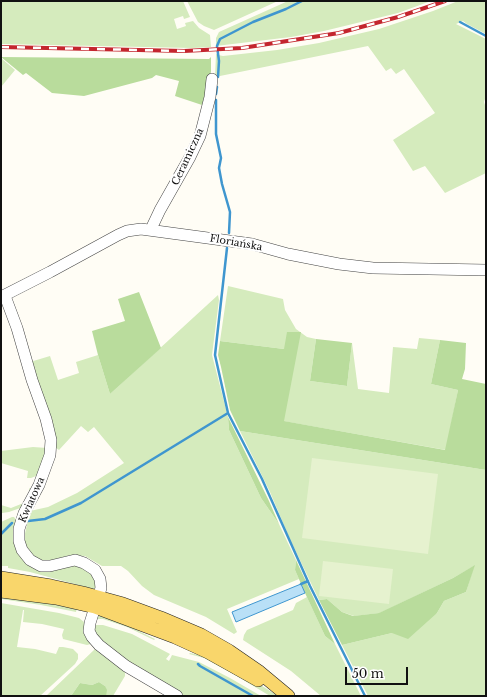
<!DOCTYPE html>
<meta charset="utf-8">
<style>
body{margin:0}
#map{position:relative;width:487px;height:697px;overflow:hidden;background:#fffdf5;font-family:"Libre Baskerville",serif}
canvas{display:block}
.frame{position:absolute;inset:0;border:2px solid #111;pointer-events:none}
.scale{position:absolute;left:345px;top:667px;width:63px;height:18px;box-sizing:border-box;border:2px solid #111;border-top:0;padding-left:5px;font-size:12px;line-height:14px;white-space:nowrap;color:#111;-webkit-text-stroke:3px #fff;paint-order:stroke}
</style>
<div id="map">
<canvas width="487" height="697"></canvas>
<div class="frame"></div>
<div class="scale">50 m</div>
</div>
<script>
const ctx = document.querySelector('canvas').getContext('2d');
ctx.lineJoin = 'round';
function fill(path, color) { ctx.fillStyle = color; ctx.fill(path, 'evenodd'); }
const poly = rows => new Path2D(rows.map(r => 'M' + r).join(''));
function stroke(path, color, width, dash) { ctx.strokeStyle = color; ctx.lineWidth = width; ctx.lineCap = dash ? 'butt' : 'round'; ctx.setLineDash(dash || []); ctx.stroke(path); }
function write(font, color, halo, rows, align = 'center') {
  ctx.font = font + ' "Libre Baskerville",serif'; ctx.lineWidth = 4; ctx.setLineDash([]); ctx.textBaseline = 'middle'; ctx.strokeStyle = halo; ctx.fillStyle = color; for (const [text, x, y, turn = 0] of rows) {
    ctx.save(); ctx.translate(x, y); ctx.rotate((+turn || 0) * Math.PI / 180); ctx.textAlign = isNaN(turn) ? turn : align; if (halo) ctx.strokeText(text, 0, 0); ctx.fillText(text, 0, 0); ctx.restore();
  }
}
const green = poly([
 [1,1,183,1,190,17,184,19,183,16,174,19,177,29,186,26,185,23,193,21,199,28,210,35,211,47,192,48,1,44],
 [187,1,278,1,214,30,204,26,198,22],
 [288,1,431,1,398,13,324,31,291,37,216,46,216,38,219,32],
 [458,1,486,1,486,34,467,24,463,21,456,24,486,39,486,96,484,102,486,108,486,173,445,193,425,166,413,171,393,140,435,113,404,69,396,74,391,68,386,71,368,46,215,77,216,54,218,55,223,56,277,50,319,43,379,29,433,11],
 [1,58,15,70,1,87],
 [228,286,283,299,285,310,296,329,307,337,316,339,310,381,347,386,352,343,358,389,389,393,393,347,417,349,419,338,440,340,431,384,458,390,446,450,283,421,284,349,220,341],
 [218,295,219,300,212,355,228,417,229,430,261,498,279,524,296,560,295,570,299,579,227,609,237,632,234,634,206,617,154,595,142,586,128,571,121,566,102,566,85,556,70,555,47,562,39,561,33,556,26,546,24,538,30,511,48,507,77,493,124,463,94,427,88,432,81,426,59,450,55,447,30,362,50,356,58,380,79,373,76,362,98,355,110,394],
 [240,431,486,470,486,696,368,696,342,645,392,633,437,613,444,601,466,592,474,566,453,578,380,613,354,616,342,612,327,599,319,600,289,537,270,492],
 [33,447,47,448,39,473,36,476,31,478,27,478,28,471,1,463,1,451],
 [29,488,33,491,23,507,9,512,2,513,1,505,11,508,26,502,30,493],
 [12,517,14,517,17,521,27,562,78,564,94,575,96,588,93,589,30,572,8,568,8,566,1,566,1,522],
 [1,594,77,608,76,612,41,605,1,599],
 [307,597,325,636,335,644,361,696,321,696,291,671,243,640,244,635,247,630,293,610,296,603],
 [1,603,59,613,79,618,84,622,86,630,83,632,91,644,87,645,63,639,62,635,64,629,42,624,23,622,24,610,23,610,17,647,35,649,56,654,59,647,63,647,73,649,78,654,78,659,75,664,40,696,1,696],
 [101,615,112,618,155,639,154,640,127,627,103,619,95,619],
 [96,625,103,625,132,634,170,654,166,659,169,661,172,655,199,662,230,678,261,696,181,696,147,676,97,640,93,627,95,627],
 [95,649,125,669,125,676,113,696,106,696,105,686,99,682,92,685,80,683,71,696,46,696],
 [190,653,208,657,259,684,278,696,270,696,235,675,204,658,189,654]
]);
const forest = poly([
 [1,57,209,59,211,57,211,72,202,105,175,96,179,81,156,75,152,78,84,96,52,93,26,73,23,75],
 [139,292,161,348,110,394,98,355,92,331,125,321,118,299],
 [287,332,301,332,284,421,445,450,458,390,431,384,440,340,466,343,465,369,462,379,486,384,486,470,240,431,230,410,221,367,218,355,220,341,284,349],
 [316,339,352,343,347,386,310,381],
 [228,417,269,501,279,524,261,498,229,430],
 [296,560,335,644,325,636,305,593,295,570],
 [475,565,466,592,444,601,437,613,408,639,392,633,342,645,319,600,327,599,342,612,353,616,379,613,453,578],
 [99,682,105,686,107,690,106,696,71,696,80,683,92,685]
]);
const pitch = poly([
 [312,458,438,474,428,554,302,538],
 [323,561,393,569,389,604,319,596]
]);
const water = poly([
 [301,584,305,593,236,622,232,612,301,584]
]);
const stream = poly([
 [460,22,486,36],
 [218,77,219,61,217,46,220,39,253,22,286,9,302,1],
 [216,94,217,87],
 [216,100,216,134,221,158,219,168,222,184,230,212,229,233],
 [227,248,215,355,228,413,262,479,310,586,365,696],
 [28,521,45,519,81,503,228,413],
 [1,534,12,523],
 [301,584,308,581],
 [198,664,200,666,253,696]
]);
const minor = poly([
 [151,229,160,210,190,157,200,136,210,97,212,79],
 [5,296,17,328,32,380,46,419,51,440,50,455,39,485,24,513,19,529,19,541,22,550,30,560,41,566,50,566,75,560,84,563,95,570,100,579,101,588,90,623,89,631,92,637,99,645,126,666,177,696],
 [1,297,50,272,118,235,127,231,141,229,252,244,288,254,339,264,373,268,486,270]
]);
const major = poly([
 [1,578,51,586,83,593,123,604,161,618,201,635,229,651,258,671,288,696],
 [1,591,56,598,95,607,175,637,208,652,258,680]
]);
const rail = poly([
 [1,47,184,51,242,48,339,33,398,17,445,1]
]);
const streetNames = [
 ["Ceramiczna",188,157,-65],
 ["Floriańska",236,243,10],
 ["Kwiatowa",32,500,-66]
];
fill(green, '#d5ebbd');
fill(forest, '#b9dc9c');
fill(pitch, '#e6f2cf');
fill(water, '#b9e0f7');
stroke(water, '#3f96cf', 1);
stroke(stream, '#3f96cf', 2.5);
stroke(minor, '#444', 12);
stroke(major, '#222', 14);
stroke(minor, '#fff', 11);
stroke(major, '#f9d66b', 13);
stroke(rail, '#c4262e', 4);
stroke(rail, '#fff', 2.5, [8]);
write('10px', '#111', '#fff', streetNames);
</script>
